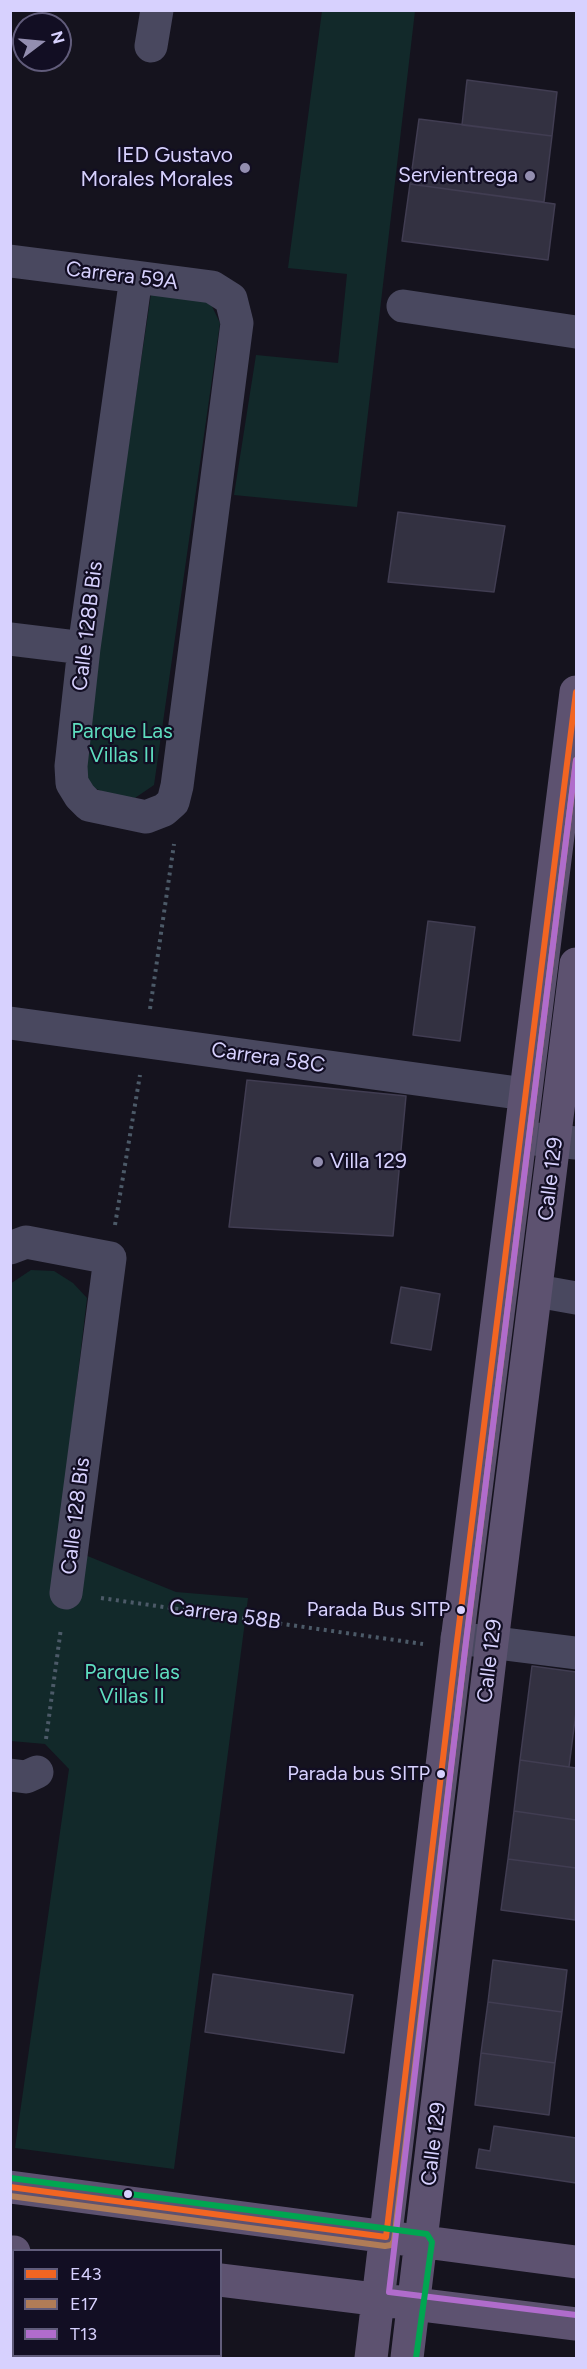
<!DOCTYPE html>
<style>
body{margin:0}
#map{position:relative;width:587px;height:2369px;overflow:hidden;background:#15131e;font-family:Figtree,sans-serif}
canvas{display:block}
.frame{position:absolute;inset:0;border:12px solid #d7d1fe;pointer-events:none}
.legend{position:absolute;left:12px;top:2249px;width:210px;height:108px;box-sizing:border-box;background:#120e23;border:2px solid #615c7b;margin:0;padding:8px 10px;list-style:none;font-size:18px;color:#d7d1fe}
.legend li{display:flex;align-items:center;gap:12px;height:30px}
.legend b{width:30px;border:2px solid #615c7b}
.north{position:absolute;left:12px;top:12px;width:60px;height:60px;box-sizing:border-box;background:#120e23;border:2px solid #615c7b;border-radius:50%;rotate:74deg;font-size:16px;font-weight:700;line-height:24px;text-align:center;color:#d7d1fe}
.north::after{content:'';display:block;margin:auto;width:21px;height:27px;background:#938eb0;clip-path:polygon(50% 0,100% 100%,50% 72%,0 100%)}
</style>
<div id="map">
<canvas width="587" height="2369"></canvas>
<div class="frame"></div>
<ul class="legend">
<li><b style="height:8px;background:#f26522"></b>E43</li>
<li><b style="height:8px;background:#b07c57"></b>E17</li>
<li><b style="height:8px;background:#b06ccc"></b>T13</li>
</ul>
<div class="north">N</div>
</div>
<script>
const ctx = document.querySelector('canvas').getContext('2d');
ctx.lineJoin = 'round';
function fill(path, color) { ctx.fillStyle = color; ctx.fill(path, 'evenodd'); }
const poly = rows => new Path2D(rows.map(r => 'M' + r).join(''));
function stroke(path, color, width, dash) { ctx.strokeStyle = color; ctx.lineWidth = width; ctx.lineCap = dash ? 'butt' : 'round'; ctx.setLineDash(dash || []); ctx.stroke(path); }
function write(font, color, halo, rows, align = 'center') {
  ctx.font = font + ' Figtree,sans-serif'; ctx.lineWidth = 4.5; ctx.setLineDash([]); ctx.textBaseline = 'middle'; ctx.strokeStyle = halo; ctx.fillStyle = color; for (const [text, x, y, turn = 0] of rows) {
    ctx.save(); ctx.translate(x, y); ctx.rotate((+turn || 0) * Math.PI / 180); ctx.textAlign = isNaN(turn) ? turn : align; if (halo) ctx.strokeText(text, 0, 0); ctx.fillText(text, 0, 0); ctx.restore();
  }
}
const green = poly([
 [322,11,415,11,357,507,234,495,256,355,338,363,347,274,288,268],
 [151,294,208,298,220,323,154,785,135,798,110,795,90,786,81,762],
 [31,1270,54,1271,73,1283,87,1298,58,1544,176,1592,248,1598,174,2169,15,2148,69,1769,45,1744,11,1741,10,1284]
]);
const building = poly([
 [467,80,557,92,552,136,462,125,467,80],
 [419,119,552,136,544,202,410,184,419,119],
 [410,184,555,204,548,260,402,241,410,184],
 [398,512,505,526,494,592,388,582,398,512],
 [428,921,475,927,460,1041,413,1035,428,921],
 [247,1080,406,1096,393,1236,229,1227,247,1080],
 [401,1287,440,1294,431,1350,391,1343,401,1287],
 [532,1666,576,1672,576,1712,569,1767,520,1760,532,1666],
 [520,1760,576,1768,576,1820,514,1811,520,1760],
 [514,1811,576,1820,576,1868,508,1859,514,1811],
 [508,1859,576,1868,575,1920,501,1910,508,1859],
 [493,1960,567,1970,562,2012,488,2002,493,1960],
 [213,1974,353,1995,344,2053,205,2032,213,1974],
 [488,2002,562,2012,555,2063,481,2053,488,2002],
 [481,2053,555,2063,549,2115,475,2105,481,2053],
 [494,2126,576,2138,576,2183,476,2168,479,2149,490,2151,494,2126]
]);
const path = poly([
 [150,1009,174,844],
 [115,1225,140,1075],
 [101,1598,423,1644],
 [46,1739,61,1628]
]);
const minor = poly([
 [151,46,157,10],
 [10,261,136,277,212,287,231,299,237,323,177,786,173,802,164,810,146,817,89,805,80,796,72,783,71,766,84,648,136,277],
 [403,306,576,332],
 [10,639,84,648],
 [10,1023,525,1094],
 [525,1138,576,1143],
 [10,1248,26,1242,110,1258,66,1593],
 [537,1291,576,1298],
 [457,1638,576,1653],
 [10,1775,26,1777,37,1772]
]);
const major = poly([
 [10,2187,576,2262],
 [10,2252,14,2252],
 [220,2280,576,2324],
 [371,2358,456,1649,576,692],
 [407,2358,492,1642,576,964]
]);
const bus1 = poly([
 [10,2187,386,2237,456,1649,576,692]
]);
const bus2 = poly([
 [10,2196,385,2246,391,2245,394,2241,465,1650,576,760]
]);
const bus3 = poly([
 [576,760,465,1650,389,2292,576,2315]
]);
const bus4 = poly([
 [11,2178,427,2234,432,2242,416,2358]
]);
const markers = [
 [245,168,6,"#938eb0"],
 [530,176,6,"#938eb0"],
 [318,1162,6,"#938eb0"],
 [461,1610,5,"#d7d1fe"],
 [441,1774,5,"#d7d1fe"],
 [128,2194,5,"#d7d1fe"]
];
const busNames = [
 ["Parada Bus SITP",450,1610],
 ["Parada bus SITP",430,1774]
];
const poiNames = [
 ["IED Gustavo",233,156],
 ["Morales Morales",233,180],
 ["Servientrega",518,176],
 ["Villa 129",330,1162,"left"]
];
const streetNames = [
 ["Carrera 59A",122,276,7],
 ["Calle 128B Bis",88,626,-83],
 ["Carrera 58C",268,1058,8],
 ["Calle 129",551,1179,-83],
 ["Calle 128 Bis",76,1516,-83],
 ["Carrera 58B",225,1615,8],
 ["Calle 129",490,1661,-83],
 ["Calle 129",434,2144,-83]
];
const parkNames = [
 ["Parque Las",122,732],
 ["Villas II",122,756],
 ["Parque las",132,1673],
 ["Villas II",132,1697]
];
fill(green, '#12292a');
fill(building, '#333141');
stroke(building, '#413d52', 1.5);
stroke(path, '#4c5a68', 4, [3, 4.5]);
stroke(minor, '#49485f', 33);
stroke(major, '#5d5270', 33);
stroke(bus1, '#f26522', 6);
stroke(bus2, '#b07c57', 6);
stroke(bus3, '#b06ccc', 6);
stroke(bus4, '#00a651', 6);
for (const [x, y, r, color] of markers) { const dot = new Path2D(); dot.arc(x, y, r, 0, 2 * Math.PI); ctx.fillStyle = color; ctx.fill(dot); stroke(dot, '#120e23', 2); }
write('20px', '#d7d1fe', '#120e23', busNames, 'right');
write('21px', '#d7d1fe', '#120e23', poiNames, 'right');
write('21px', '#d7d1fe', '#120e23', streetNames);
write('21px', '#5eddbf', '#120e23', parkNames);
</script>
